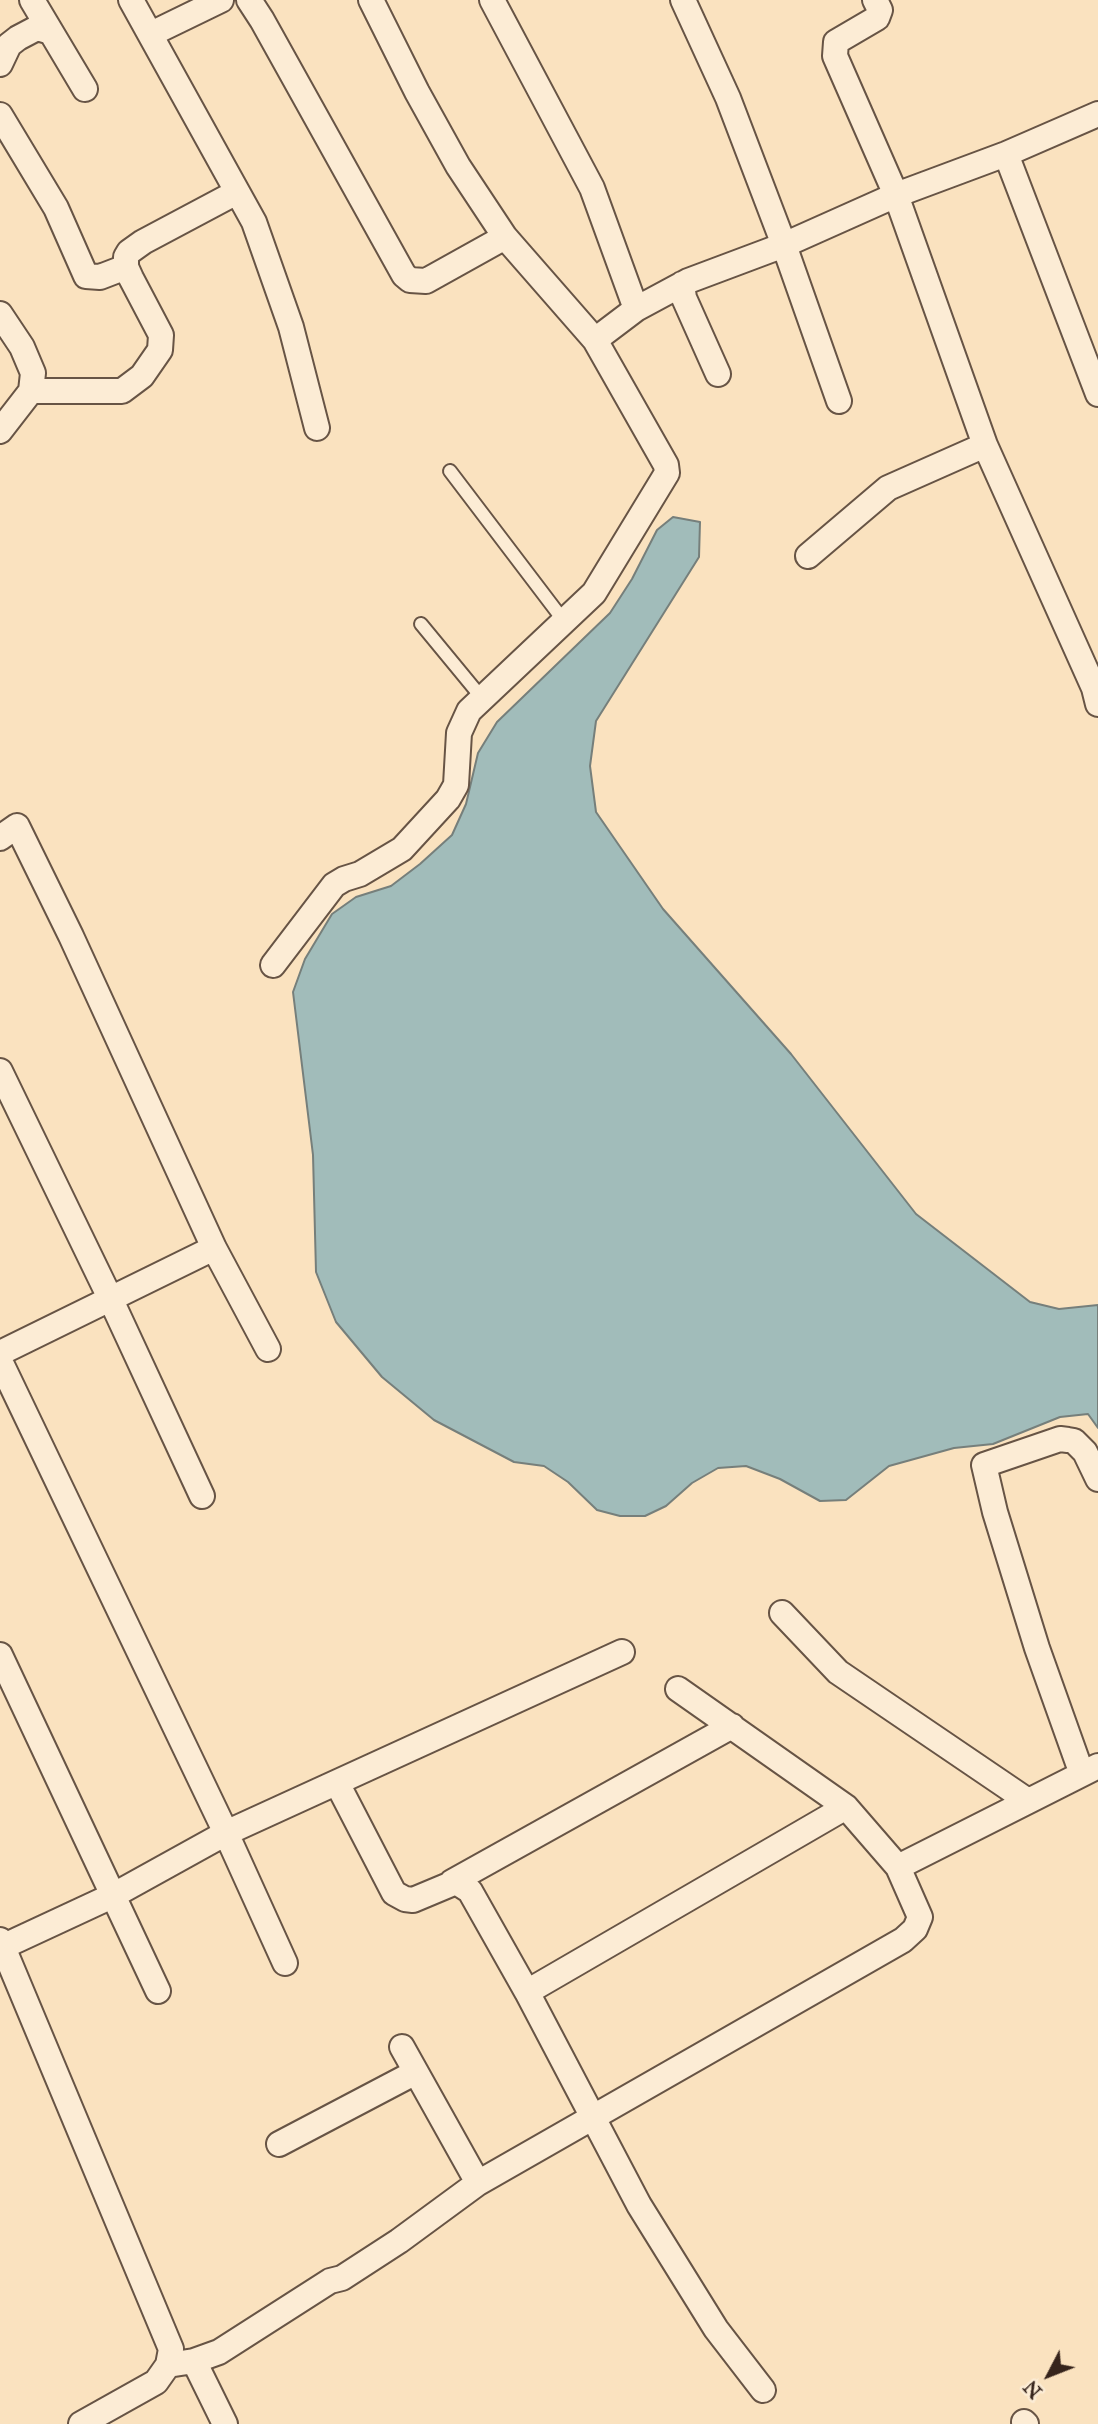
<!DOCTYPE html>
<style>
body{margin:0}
#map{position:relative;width:1098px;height:2424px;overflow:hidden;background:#fae2bf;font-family:"IM FELL Great Primer",serif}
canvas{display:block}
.north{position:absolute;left:1014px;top:2340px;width:70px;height:70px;-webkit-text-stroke:5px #fcecd5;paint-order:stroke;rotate:228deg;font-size:19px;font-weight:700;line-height:28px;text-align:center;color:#36241c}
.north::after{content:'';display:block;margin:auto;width:24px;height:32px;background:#36241c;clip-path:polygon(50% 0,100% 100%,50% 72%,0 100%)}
</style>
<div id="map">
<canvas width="1098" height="2424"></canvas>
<div class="north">N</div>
</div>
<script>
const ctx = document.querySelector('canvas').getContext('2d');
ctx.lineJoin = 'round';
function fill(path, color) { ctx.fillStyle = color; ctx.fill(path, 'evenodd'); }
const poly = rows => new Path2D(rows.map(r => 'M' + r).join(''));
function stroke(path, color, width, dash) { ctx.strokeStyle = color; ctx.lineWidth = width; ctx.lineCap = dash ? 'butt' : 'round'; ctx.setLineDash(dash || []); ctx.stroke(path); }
const water = poly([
 [673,517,700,522,699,557,596,721,590,766,596,812,663,909,791,1054,916,1214,1030,1302,1059,1309,1098,1305,1098,1428,1088,1414,1060,1417,993,1444,954,1448,889,1466,846,1500,820,1501,780,1479,746,1466,718,1468,692,1483,666,1506,645,1516,620,1516,597,1510,568,1482,544,1466,514,1462,434,1420,382,1377,336,1322,316,1272,313,1155,293,992,305,959,332,914,356,897,391,886,420,864,452,835,466,804,478,753,497,722,610,613,632,579,657,530,673,517]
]);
const lane = poly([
 [450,471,564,621],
 [421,624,482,698]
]);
const street = poly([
 [32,0,85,89],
 [131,0,254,222,291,327,317,428],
 [249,0,262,20,404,275,410,280,426,281,505,237],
 [492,0,592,188,636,309],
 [683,0,728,98,784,245,839,401],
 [875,0,880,10,877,18,836,42,835,56,896,195,985,445,1094,688,1098,704],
 [151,34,221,0],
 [0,64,9,45,18,38,37,28,51,32],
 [0,115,56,208,86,276,100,277,126,267],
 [1006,154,1098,394],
 [682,284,684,298,718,374],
 [0,314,22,347,33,373,31,391,0,431],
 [595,340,636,309,688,281,784,245,896,195,1006,154,1098,114],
 [31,391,122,391,142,376,160,350,161,335,131,278,126,267,126,257,129,252,143,242,237,192],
 [808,556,888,488,985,445],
 [0,838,17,826,71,936,214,1248,268,1349],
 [273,965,334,885,344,879,360,874,402,849,448,799,456,785,459,733,469,711,594,593,667,473,666,465,595,340,505,237,458,166,417,92,371,0],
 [0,1071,111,1300,202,1496],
 [0,1353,214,1248],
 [0,1361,226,1833,285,1963],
 [782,1613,838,1672,1028,1801],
 [0,1655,158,1991],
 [678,1689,846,1807,898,1867],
 [1078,1763,1037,1648,995,1512,984,1465,1060,1439,1068,1440,1074,1441,1085,1452,1098,1479],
 [337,1783,394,1893,405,1899,413,1900,456,1882,470,1891,527,1992,639,2205,716,2329,763,2390],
 [452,1882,732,1726],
 [0,1940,171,2349,168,2365,156,2382,81,2424],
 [2,1947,114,1895,226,1833,622,1652],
 [527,1992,846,1807],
 [402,2047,478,2183],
 [279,2144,416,2072],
 [194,2361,225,2424],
 [168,2365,194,2361,219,2352,330,2281,342,2278,399,2241,478,2183,903,1940,915,1929,920,1917,898,1867,1098,1766],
 [1024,2422,1026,2424]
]);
fill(water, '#a1bcba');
stroke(water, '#767f7b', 2);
stroke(lane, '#675445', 16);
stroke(street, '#675445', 28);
stroke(lane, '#fcecd5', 12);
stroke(street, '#fcecd5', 24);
</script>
